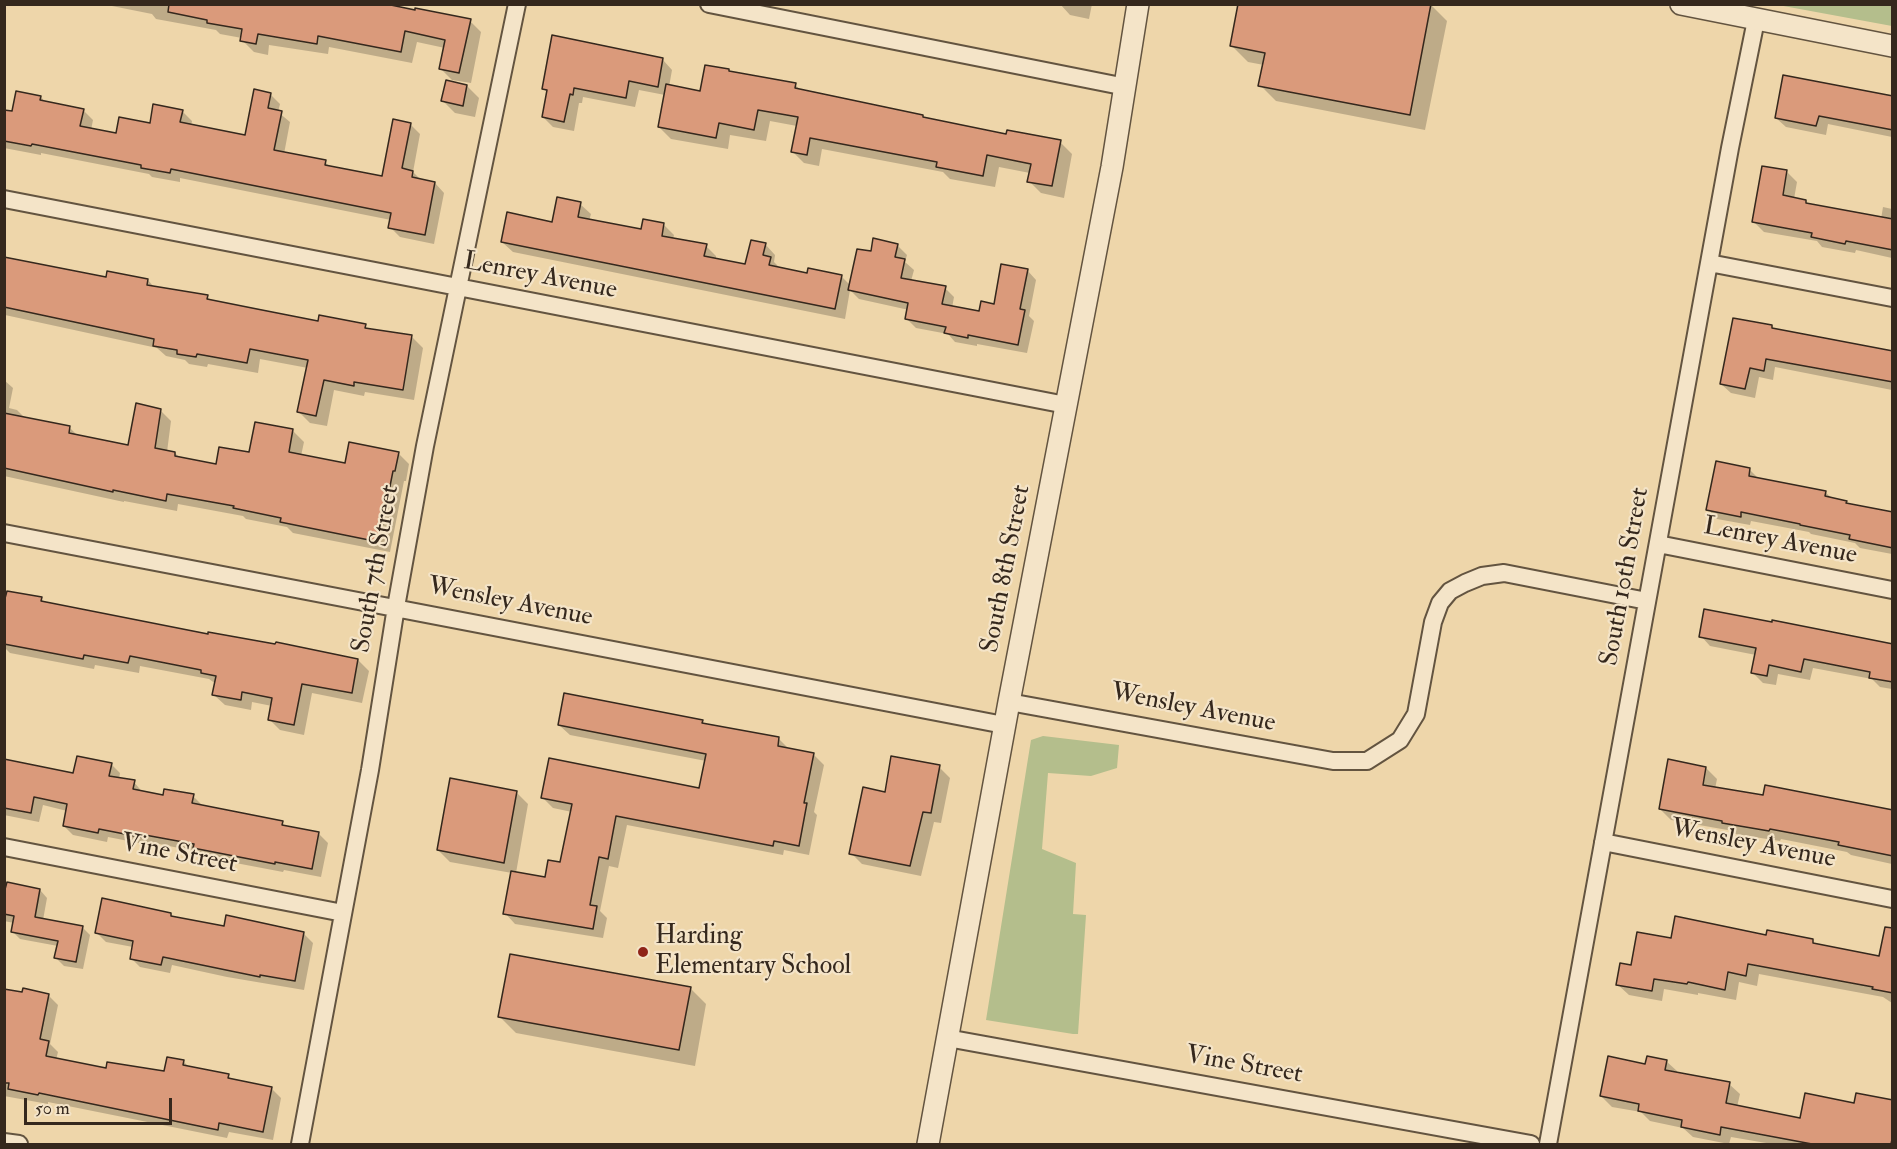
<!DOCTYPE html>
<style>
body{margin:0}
#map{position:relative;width:1897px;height:1149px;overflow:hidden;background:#eed6aa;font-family:"IM FELL Double Pica",serif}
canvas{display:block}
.frame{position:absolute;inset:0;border:6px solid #35281d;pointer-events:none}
.scale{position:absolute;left:24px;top:1098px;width:148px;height:27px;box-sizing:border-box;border:3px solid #35281d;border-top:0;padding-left:8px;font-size:18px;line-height:21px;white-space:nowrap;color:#35281d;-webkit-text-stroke:4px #f4e4c8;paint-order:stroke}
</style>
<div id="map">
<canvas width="1897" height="1149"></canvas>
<div class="frame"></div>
<div class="scale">50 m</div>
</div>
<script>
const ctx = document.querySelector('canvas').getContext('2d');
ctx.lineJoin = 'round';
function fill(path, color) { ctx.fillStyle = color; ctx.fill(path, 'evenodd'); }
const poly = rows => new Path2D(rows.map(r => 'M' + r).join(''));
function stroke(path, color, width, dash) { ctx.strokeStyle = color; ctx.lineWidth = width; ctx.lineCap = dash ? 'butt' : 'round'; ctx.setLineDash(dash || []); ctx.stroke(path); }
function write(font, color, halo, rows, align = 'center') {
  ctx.font = font + ' "IM FELL Double Pica",serif'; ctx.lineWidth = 4.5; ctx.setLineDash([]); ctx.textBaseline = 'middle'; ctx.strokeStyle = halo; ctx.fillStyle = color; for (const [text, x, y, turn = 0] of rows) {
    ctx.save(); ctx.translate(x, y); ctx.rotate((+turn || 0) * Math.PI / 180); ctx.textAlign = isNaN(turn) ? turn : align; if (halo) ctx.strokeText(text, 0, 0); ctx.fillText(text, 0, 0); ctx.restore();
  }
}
const green = poly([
 [1778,5,1892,5,1892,26],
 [1043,736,1119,745,1117,768,1091,776,1048,773,1042,849,1076,863,1073,914,1086,915,1078,1034,1073,1034,986,1020,1031,740]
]);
const shadow = poly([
 [102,4,378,4,470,21,481,32,471,83,452,80,440,68,445,48,417,42,412,63,329,47,328,54,269,45,268,55,254,52,242,40,242,38,220,34,216,30,156,19,152,14],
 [1060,4,1092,4,1089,19,1070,15],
 [1431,5,1447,21,1425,130,1276,101,1260,85,1264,65,1248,62,1232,46],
 [553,37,663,60,672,70,669,87,701,93,728,70,731,73,795,85,802,91,923,116,926,119,1007,135,1060,142,1072,154,1064,198,1041,193,1029,181,1030,173,999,167,995,187,950,179,943,172,822,149,819,166,804,163,792,151,797,126,770,121,766,141,730,135,728,149,671,139,659,127,665,95,639,90,635,107,583,97,582,103,579,103,574,131,553,127,543,117,548,93,543,88],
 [467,86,479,98,475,117,455,113,443,101],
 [270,94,280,104,278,112,290,122,284,154,325,162,331,168,383,178,410,124,420,134,413,172,421,180,435,183,444,193,434,244,400,237,390,227,391,220,180,178,180,182,152,177,149,174,41,153,41,155,4,148,4,111,13,113,41,97,46,103,83,110,93,120,91,130,117,135,151,125,182,111,192,121,191,126,246,137],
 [1892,97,1892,137,1828,124,1826,135,1786,127,1776,118],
 [1763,168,1787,172,1797,182,1794,199,1805,201,1809,205,1881,219,1883,207,1892,209,1892,258,1856,250,1855,253,1822,247,1817,241,1764,232,1754,222],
 [580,204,591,214,589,221,642,231,663,224,674,235,673,239,706,246,716,256,716,260,746,266,765,244,775,255,774,262,781,269,808,275,841,276,851,286,872,253,897,245,907,255,905,262,914,270,911,281,945,288,954,297,952,308,980,313,995,306,1027,270,1036,280,1029,316,1034,321,1027,353,977,344,977,346,955,342,948,334,916,328,907,319,909,310,859,299,850,290,845,319,513,252,502,242,553,224],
 [4,259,107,279,148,280,154,287,207,297,212,301,319,323,365,326,369,330,412,337,423,348,414,400,365,392,364,396,334,390,327,426,310,423,299,412,308,368,260,359,258,373,208,364,207,367,189,364,185,360,166,356,157,348,5,315],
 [1772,327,1775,331,1892,352,1892,390,1775,367,1773,380,1759,377,1755,398,1731,393,1721,384],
 [4,380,13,388,9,408,17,410,26,419,69,427,79,437,129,447,160,410,171,421,167,452,175,453,181,459,217,466,250,454,256,424,293,431,304,442,301,456,347,464,398,453,409,464,406,481,404,481,390,552,293,533,287,527,246,519,243,516,178,504,177,511,124,501,124,502,4,476],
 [1749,469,1759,479,1825,492,1833,499,1846,502,1849,505,1892,513,1892,554,1860,548,1855,543,1811,534,1809,532,1751,521,1750,525,1717,519,1708,509],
 [41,599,46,603,209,636,358,660,369,671,362,703,312,693,304,735,280,730,269,719,272,706,252,702,251,710,225,705,214,695,216,684,209,679,140,666,139,673,95,665,94,669,10,653,4,647,4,610],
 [1701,636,1892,645,1892,689,1880,687,1872,679,1813,668,1810,680,1778,674,1776,685,1763,683,1753,673,1756,655,1710,646],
 [702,721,706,725,779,739,790,750,813,754,824,765,814,812,817,815,809,855,784,850,783,855,627,825,618,868,609,866,600,911,607,918,603,938,515,924,505,913,512,873,450,862,438,850,516,792,528,804,516,873,546,879,562,864,572,812,553,808,543,798,700,790,706,761,570,735,559,725],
 [4,762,74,775,111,764,120,773,119,779,134,782,143,793,164,797,193,796,202,805,202,806,282,823,287,828,319,834,328,843,321,877,284,870,283,872,204,857,199,852,154,843,154,846,108,837,107,842,73,835,64,826,67,811,43,805,39,822,4,815],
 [939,767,950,778,941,823,934,822,921,876,862,864,851,853,886,794],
 [1706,768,1717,779,1715,789,1892,814,1892,864,1851,855,1847,852,1781,839,1780,841,1735,834,1733,831,1671,820,1660,809],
 [4,883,40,890,47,898,43,920,82,927,90,935,83,969,64,966,56,958,58,946,20,939,12,931,14,923,4,921],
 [171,914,174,918,225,928,227,917,304,934,313,943,304,990,227,977,172,965,170,973,140,967,131,958,133,947,106,942,97,933],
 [1767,937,1812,941,1817,945,1880,958,1892,957,1892,1003,1883,997,1759,974,1757,986,1739,982,1736,1000,1698,993,1698,995,1664,989,1662,1001,1629,995,1617,984,1632,967,1672,940],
 [690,988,706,1004,695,1066,516,1033,500,1017],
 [4,990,48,995,58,1005,50,1044,58,1052,56,1060,107,1069,165,1073,168,1058,184,1062,190,1068,228,1076,234,1081,271,1088,281,1098,273,1140,229,1132,227,1138,48,1102,48,1104,4,1096],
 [1666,1061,1677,1071,1677,1074,1729,1084,1740,1094,1737,1107,1801,1119,1856,1104,1892,1102,1892,1144,1772,1144,1731,1137,1729,1144,1693,1137,1683,1128,1650,1121,1641,1112,1612,1107,1601,1096,1646,1065]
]);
const building = poly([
 [169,4,386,4,415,10,415,8,471,19,459,73,439,69,445,40,405,31,401,52,318,36,317,44,258,34,256,44,240,41,242,29,207,23,207,20,168,12,169,4],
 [1238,4,1431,4,1410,115,1258,86,1265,53,1230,46,1238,4],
 [552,35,663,58,658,87,629,81,626,98,574,88,573,95,570,94,564,122,542,117,547,90,542,89,552,35],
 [705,65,729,69,729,71,796,83,795,88,923,115,923,117,1006,134,1007,130,1061,140,1052,186,1027,182,1031,164,987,155,983,176,936,167,937,162,810,138,807,155,791,152,798,117,758,110,754,130,719,123,716,138,658,127,666,84,700,91,705,65],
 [1783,75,1893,96,1893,130,1819,116,1816,126,1775,118,1783,75],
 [446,80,467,85,463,106,441,101,446,80],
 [254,89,271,93,268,108,282,111,274,150,326,160,325,165,382,176,393,119,411,123,402,168,413,171,412,177,435,182,425,235,388,228,391,213,171,169,170,173,141,168,141,165,32,144,31,146,4,141,4,110,12,111,16,91,41,96,40,100,84,109,80,126,116,133,119,117,150,123,153,104,183,110,180,122,245,135,254,89],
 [1762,166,1787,170,1783,195,1806,200,1806,203,1893,219,1893,250,1846,241,1845,244,1811,237,1812,233,1752,222,1762,166],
 [557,197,581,202,578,217,641,229,643,219,664,223,662,236,707,244,704,256,745,264,751,240,766,243,763,255,771,257,769,265,807,273,808,268,842,275,835,309,501,242,507,212,552,222,557,197],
 [873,238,898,244,895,257,905,259,901,278,946,286,942,304,979,311,981,301,994,304,1001,264,1028,269,1020,309,1025,310,1018,345,968,335,968,338,944,333,946,327,905,319,908,303,848,290,857,249,871,251,873,238],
 [4,257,106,277,107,271,148,279,147,285,208,295,207,299,257,309,318,321,319,315,366,324,365,328,412,335,403,390,354,382,354,386,324,380,316,416,297,412,308,360,250,349,247,363,197,354,196,357,177,354,177,350,153,346,154,339,4,307,4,257],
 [1733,318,1772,325,1772,328,1893,351,1893,382,1766,359,1764,371,1750,368,1745,389,1720,384,1733,318],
 [136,403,161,409,155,448,175,452,175,456,216,464,219,447,249,452,255,422,293,429,289,452,345,463,349,442,399,452,395,471,393,471,379,542,280,522,281,518,233,508,234,506,167,494,166,501,113,490,113,492,4,468,4,413,70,426,69,433,128,445,136,403],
 [1716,461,1750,468,1749,476,1826,491,1825,496,1847,501,1846,503,1893,512,1893,548,1849,539,1850,535,1800,525,1800,524,1741,512,1741,517,1706,510,1716,461],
 [7,591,42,597,41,601,208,634,208,632,275,644,276,642,358,659,352,693,302,684,294,725,268,720,272,698,242,692,241,700,212,695,216,676,201,673,201,670,130,656,128,663,84,655,83,659,4,644,4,602,7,591],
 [1704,609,1772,622,1772,620,1893,644,1893,682,1869,678,1870,672,1804,659,1801,672,1769,665,1767,676,1751,673,1756,648,1699,637,1704,609],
 [564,693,703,720,702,723,779,737,778,746,814,753,804,803,807,803,799,846,774,841,773,846,616,816,608,859,599,857,590,905,597,906,593,929,503,914,511,871,545,877,548,860,560,862,572,804,541,798,549,758,699,788,706,754,558,725,564,693],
 [77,756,112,763,109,776,135,780,133,789,163,795,164,789,194,794,192,803,283,821,282,825,319,832,312,869,275,862,275,864,193,848,194,844,145,835,145,838,99,829,98,833,63,826,67,804,34,797,31,813,4,808,4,759,73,773,77,756],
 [891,756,940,765,931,813,923,812,910,866,849,854,863,787,885,792,891,756],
 [1668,759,1706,767,1703,785,1763,795,1765,785,1893,810,1893,856,1838,845,1839,842,1770,829,1769,831,1722,823,1722,821,1659,809,1668,759],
 [450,778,517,791,504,863,437,850,450,778],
 [7,882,40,889,35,917,83,926,76,962,54,958,58,941,11,932,14,916,4,914,4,893,7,882],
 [102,898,171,913,171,916,224,926,226,915,304,932,295,981,260,975,260,977,163,957,161,965,130,959,133,941,95,933,102,898],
 [1675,916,1766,935,1767,930,1813,939,1813,943,1879,956,1885,927,1893,928,1893,993,1872,989,1873,987,1748,964,1746,976,1728,972,1725,990,1688,982,1687,984,1654,979,1652,991,1616,985,1620,963,1631,965,1637,932,1671,938,1675,916],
 [510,954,691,987,679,1050,498,1017,510,954],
 [23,988,49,994,40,1039,49,1041,46,1056,106,1068,107,1062,164,1071,167,1057,184,1060,183,1065,229,1074,228,1078,272,1087,263,1132,219,1123,218,1130,39,1093,38,1095,8,1089,9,1083,4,1083,4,989,22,992,23,988],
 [1608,1056,1645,1064,1647,1056,1667,1060,1665,1070,1730,1082,1726,1103,1800,1118,1805,1093,1854,1103,1856,1093,1893,1100,1893,1135,1891,1144,1812,1144,1721,1127,1720,1135,1681,1127,1682,1120,1638,1111,1639,1104,1600,1096,1608,1056]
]);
const minor = poly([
 [709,4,1126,87],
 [4,199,1066,405],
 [1709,263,1892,298],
 [4,533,1004,725],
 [1658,544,1892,590],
 [1009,702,1333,761,1367,761,1400,740,1416,714,1433,622,1440,603,1450,591,1465,583,1482,576,1504,573,1647,601],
 [1603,842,1892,899],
 [4,847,343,913],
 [947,1038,1531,1144],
 [4,1142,19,1144],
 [300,1144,370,770,396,607,425,446,517,4],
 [1548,1144,1730,148,1756,20]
]);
const tertiary = poly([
 [1681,4,1892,46],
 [928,1144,1009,702,1112,167,1138,4]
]);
const markers = [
 [643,952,6,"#8f2418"]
];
const streetNames = [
 ["Lenrey Avenue",540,277,11],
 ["Lenrey Avenue",1780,542,11],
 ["South 7th Street",377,569,-80],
 ["South 8th Street",1007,569,-79],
 ["South 10th Street",1626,577,-80],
 ["Wensley Avenue",510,603,11],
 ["Wensley Avenue",1193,709,11],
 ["Wensley Avenue",1753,845,11],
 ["Vine Street",179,855,11],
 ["Vine Street",1244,1066,10]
];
const poiNames = [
 ["Harding",655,937],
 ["Elementary School",655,967]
];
fill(green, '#b4be8c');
fill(shadow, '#0003');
fill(building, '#da9a7b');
stroke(building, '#35281d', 1.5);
stroke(minor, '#635440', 20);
stroke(tertiary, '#635440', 24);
stroke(minor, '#f4e4c8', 16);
stroke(tertiary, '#f4e4c8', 21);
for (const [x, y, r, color] of markers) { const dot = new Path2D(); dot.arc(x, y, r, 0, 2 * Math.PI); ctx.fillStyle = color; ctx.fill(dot); stroke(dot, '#f4e4c8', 2); }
write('26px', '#35281d', '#f4e4c8', streetNames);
write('26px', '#35281d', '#f4e4c8', poiNames, 'left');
</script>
